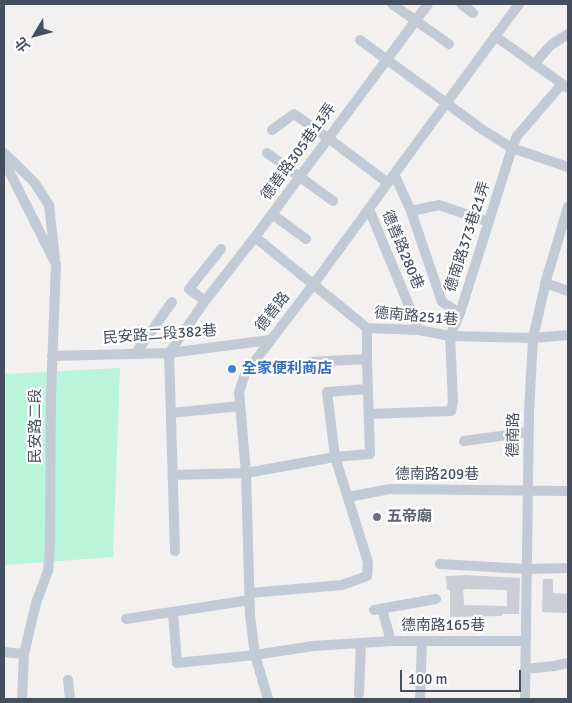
<!DOCTYPE html>
<meta charset="utf-8">
<style>
body{margin:0}
#map{position:relative;width:572px;height:703px;overflow:hidden;background:#f3f0f0;font-family:Signika,"Noto Sans TC",sans-serif}
canvas{display:block}
.frame{position:absolute;inset:0;border:5px solid #464f60;pointer-events:none}
.north{position:absolute;left:10px;top:10px;width:50px;height:50px;-webkit-text-stroke:4px #fff;paint-order:stroke;rotate:233deg;font-size:14px;font-weight:700;line-height:20px;text-align:center;color:#464f60}
.north::after{content:'';display:block;margin:auto;width:18px;height:22px;background:#464f60;clip-path:polygon(50% 0,100% 100%,50% 72%,0 100%)}
.scale{position:absolute;left:400px;top:670px;width:121px;height:22px;box-sizing:border-box;border:2px solid #464f60;border-top:0;padding-left:6px;font-size:15px;line-height:18px;white-space:nowrap;color:#464f60;-webkit-text-stroke:4px #fff;paint-order:stroke}
</style>
<div id="map">
<canvas width="572" height="703"></canvas>
<div class="frame"></div>
<div class="north">北</div>
<div class="scale">100 m</div>
</div>
<script>
const ctx = document.querySelector('canvas').getContext('2d');
ctx.lineJoin = 'round';
function fill(path, color) { ctx.fillStyle = color; ctx.fill(path, 'evenodd'); }
const poly = rows => new Path2D(rows.map(r => 'M' + r).join(''));
function stroke(path, color, width, dash) { ctx.strokeStyle = color; ctx.lineWidth = width; ctx.lineCap = dash ? 'butt' : 'round'; ctx.setLineDash(dash || []); ctx.stroke(path); }
function write(font, color, halo, rows, align = 'center') {
  ctx.font = font + ' Signika,"Noto Sans TC",sans-serif'; ctx.lineWidth = 4.5; ctx.setLineDash([]); ctx.textBaseline = 'middle'; ctx.strokeStyle = halo; ctx.fillStyle = color; for (const [text, x, y, turn = 0] of rows) {
    ctx.save(); ctx.translate(x, y); ctx.rotate((+turn || 0) * Math.PI / 180); ctx.textAlign = isNaN(turn) ? turn : align; if (halo) ctx.strokeText(text, 0, 0); ctx.fillText(text, 0, 0); ctx.restore();
  }
}
const green = poly([
 [120,368,113,557,4,565,4,374]
]);
const building = poly([
 [466,575,520,578,519,614,502,614,502,616,450,617,450,590,447,590,446,576],
 [467,589,507,590,507,606,464,605,463,590],
 [543,579,553,579,553,593,568,594,568,613,542,612]
]);
const minor = poly([
 [392,4,449,44],
 [461,4,473,13],
 [495,36,568,88],
 [360,40,483,130,512,148,568,167],
 [534,64,551,45,568,34],
 [272,130,294,114,328,138,388,183],
 [4,153,34,182,49,205,55,258],
 [267,153,333,201],
 [4,161,56,264,51,395,50,546,48,571,36,603,24,654,22,699],
 [394,174,411,211,442,302,460,313],
 [369,209,419,330],
 [411,211,439,205,489,222],
 [272,214,306,239],
 [255,237,367,328,419,330,450,336,533,338,568,335],
 [545,283,568,291],
 [205,301,189,289,221,249],
 [136,353,172,302],
 [52,356,169,353,270,340],
 [310,362,367,359,367,328],
 [171,413,240,406],
 [369,414,451,411,453,402,450,336,460,313,512,148,517,136,562,84],
 [464,441,529,432],
 [173,475,246,473,335,457,370,454,367,362],
 [348,497,390,489,568,491],
 [175,551,169,353,205,301,255,237,428,4],
 [440,564,526,569,568,568],
 [250,593,342,585,367,576,368,562,335,457,327,392,368,389],
 [382,609,391,641],
 [374,610,436,599],
 [173,612,177,663,255,655,313,646,391,641,524,641],
 [126,619,250,600],
 [4,652,24,654],
 [525,669,554,666,568,663],
 [68,680,70,699],
 [359,694,361,643],
 [268,699,255,655,250,615,246,473,239,392,245,374,313,285,519,4],
 [420,699,422,642],
 [525,699,529,412,533,338,547,277,568,207]
]);
const markers = [
 [232,369,5,"#3f7fe0"],
 [377,517,5,"#6b7280"]
];
const streetNames = [
 ["德善路305巷13弄",299,152,-54],
 ["德南路373巷21弄",468,237,-72],
 ["德善路280巷",402,250,67],
 ["德善路",273,312,-52],
 ["德南路251巷",416,317,5],
 ["民安路二段382巷",160,335,-4],
 ["民安路二段",36,426,-90],
 ["德南路",514,435,-89],
 ["德南路209巷",437,475],
 ["德南路165巷",443,626]
];
const shopNames = [
 ["全家便利商店",242,369]
];
const worshipNames = [
 ["五帝廟",387,517]
];
fill(green, '#baf4da');
fill(building, '#cbced6');
stroke(minor, '#c2cad6', 10);
for (const [x, y, r, color] of markers) { const dot = new Path2D(); dot.arc(x, y, r, 0, 2 * Math.PI); ctx.fillStyle = color; ctx.fill(dot); stroke(dot, '#fff', 2); }
write('15px', '#464f60', '#fff', streetNames);
write('bold 15px', '#366cbe', '#fff', shopNames, 'left');
write('bold 15px', '#5b616d', '#fff', worshipNames, 'left');
</script>
